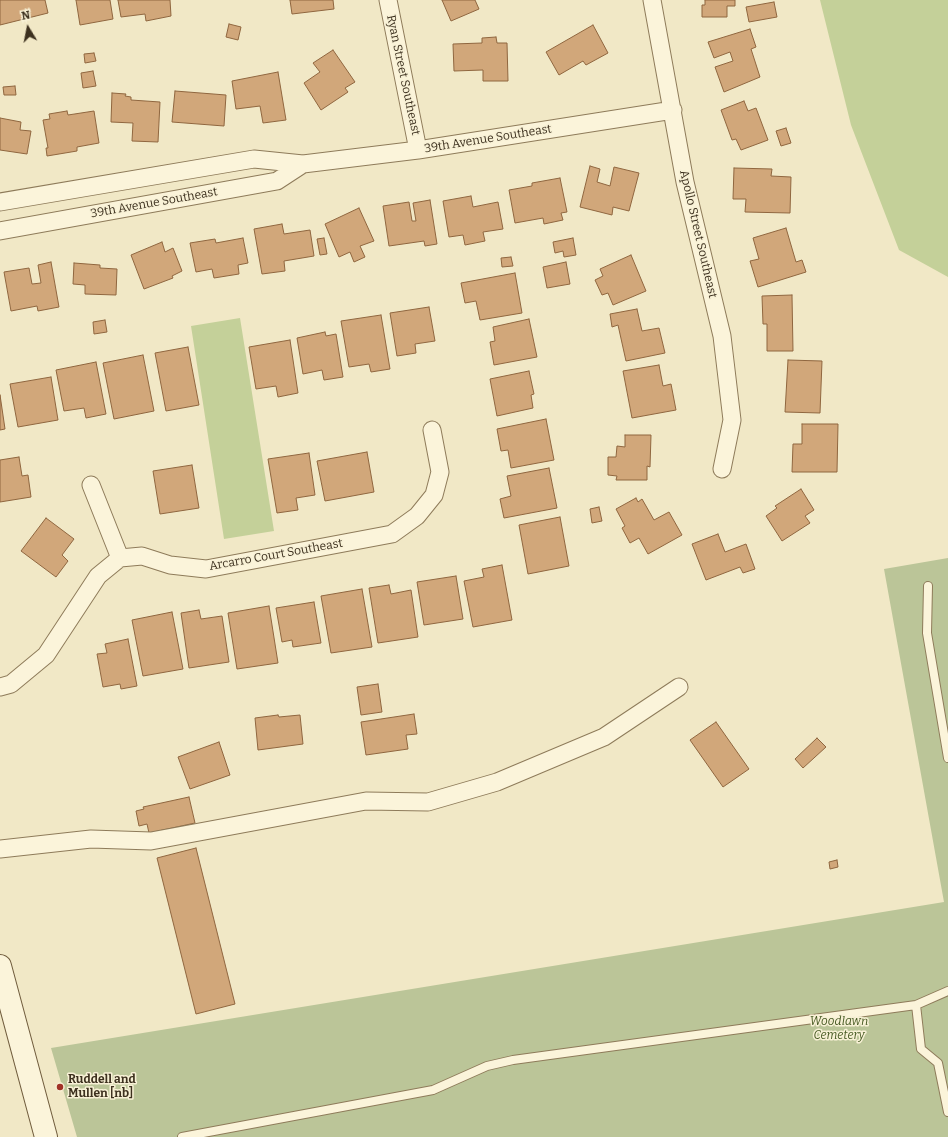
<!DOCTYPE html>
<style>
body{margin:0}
#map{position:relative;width:948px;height:1137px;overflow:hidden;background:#f1e8c6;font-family:Bitter,serif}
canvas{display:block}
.north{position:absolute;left:8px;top:8px;width:40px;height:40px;-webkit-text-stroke:3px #f8f1d6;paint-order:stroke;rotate:350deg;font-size:11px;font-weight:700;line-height:16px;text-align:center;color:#3d311f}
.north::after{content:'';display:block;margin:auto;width:14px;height:18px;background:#3d311f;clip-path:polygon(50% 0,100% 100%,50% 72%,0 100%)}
</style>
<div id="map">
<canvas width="948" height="1137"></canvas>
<div class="north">N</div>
</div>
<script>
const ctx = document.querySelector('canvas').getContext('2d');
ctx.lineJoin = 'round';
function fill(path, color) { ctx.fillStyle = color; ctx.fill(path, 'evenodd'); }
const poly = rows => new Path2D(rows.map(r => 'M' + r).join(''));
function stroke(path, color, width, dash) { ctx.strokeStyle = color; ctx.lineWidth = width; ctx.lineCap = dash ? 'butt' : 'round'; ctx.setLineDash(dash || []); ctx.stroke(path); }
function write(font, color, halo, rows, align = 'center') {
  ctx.font = font + ' Bitter,serif'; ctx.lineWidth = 3; ctx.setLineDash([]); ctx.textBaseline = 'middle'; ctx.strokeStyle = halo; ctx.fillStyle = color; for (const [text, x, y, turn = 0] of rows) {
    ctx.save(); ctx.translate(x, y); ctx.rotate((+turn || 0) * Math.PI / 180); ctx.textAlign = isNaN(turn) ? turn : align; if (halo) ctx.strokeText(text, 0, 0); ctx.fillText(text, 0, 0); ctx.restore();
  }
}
const green = poly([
 [820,0,948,0,948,277,899,250,851,125],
 [240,318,274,531,224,539,191,326]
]);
const cemetery = poly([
 [948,558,948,1137,77,1137,51,1048,944,902,884,569]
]);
const building = poly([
 [0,0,45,0,48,13,0,25,0,0],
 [76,0,110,0,113,19,80,25,76,0],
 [118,0,170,0,171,16,146,21,145,14,121,17,118,0],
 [290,0,333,0,334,9,292,14,290,0],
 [442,0,475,0,479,9,451,21,442,0],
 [705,0,735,0,735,6,727,6,727,17,702,17,702,5,705,5,705,0],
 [774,2,777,17,749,22,746,7,774,2],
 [229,24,241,27,238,40,226,37,229,24],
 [593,25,608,53,586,65,583,61,559,75,546,52,593,25],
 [750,29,756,47,751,49,760,77,724,92,715,67,733,61,730,52,714,58,708,42,750,29],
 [496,37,497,43,507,43,508,81,483,81,483,70,454,71,453,44,482,43,482,38,496,37],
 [333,50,355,82,345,88,348,92,321,110,304,83,320,72,313,63,333,50],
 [94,53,96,61,85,63,84,54,94,53],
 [93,71,96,86,83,88,81,73,93,71],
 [278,72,286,120,263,123,260,106,236,109,232,81,278,72],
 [15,86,16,95,4,95,3,87,15,86],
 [175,91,226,95,224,126,172,122,175,91],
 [112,93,126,94,125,96,131,97,131,100,160,102,158,142,132,141,133,123,111,122,112,93],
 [744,101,748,111,756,108,768,140,741,150,736,139,732,140,721,110,744,101],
 [67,111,68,115,94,111,99,143,77,147,77,151,47,156,46,148,48,148,43,120,50,119,49,114,67,111],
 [0,118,21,122,20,130,31,131,27,154,0,150,0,118],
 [786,128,791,143,781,146,776,131,786,128],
 [590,166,600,169,597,182,610,186,614,167,639,173,629,211,613,207,612,215,580,207,590,166],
 [734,168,772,169,771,176,791,177,790,213,745,212,746,199,733,199,734,168],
 [560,178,567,212,561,213,563,220,544,224,543,218,515,223,509,190,532,186,532,183,560,178],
 [471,196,473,207,498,202,503,229,483,232,485,241,465,245,463,235,449,237,443,201,471,196],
 [430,200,437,244,425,246,424,241,389,246,383,206,409,202,412,221,416,221,413,203,430,200],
 [359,208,374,241,360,246,365,257,354,262,350,252,339,257,325,224,359,208],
 [282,224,284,234,310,230,314,256,284,261,285,271,262,274,254,229,282,224],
 [786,228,796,262,802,260,806,272,758,287,750,261,759,259,753,238,786,228],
 [243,238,248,263,238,265,239,274,214,278,212,269,196,272,190,243,215,239,216,243,243,238],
 [324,238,327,254,320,255,317,239,324,238],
 [573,238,576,255,564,257,563,251,555,253,553,242,573,238],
 [162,242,165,252,173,248,182,271,172,276,173,278,144,289,131,255,162,242],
 [631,255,646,291,613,305,608,293,602,295,595,280,603,276,600,269,631,255],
 [511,257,513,266,502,267,501,258,511,257],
 [51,262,59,307,38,311,37,306,11,311,4,272,29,268,32,284,41,283,38,265,51,262],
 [566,262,570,284,547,288,543,267,566,262],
 [74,263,100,265,100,268,117,269,116,295,85,294,85,285,73,284,74,263],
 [515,273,522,313,480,320,476,301,465,303,461,283,515,273],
 [792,295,793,351,767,351,767,324,763,324,762,296,792,295],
 [429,307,435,341,415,344,416,353,397,356,390,313,429,307],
 [637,309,642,331,659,328,665,353,626,361,618,325,612,327,610,314,637,309],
 [381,315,390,369,371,372,369,364,349,367,341,321,381,315],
 [529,319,537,357,494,365,490,342,495,341,493,327,529,319],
 [105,320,107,332,94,334,93,322,105,320],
 [325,332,326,336,336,334,343,377,324,380,322,370,303,374,297,338,325,332],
 [290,340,298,393,278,397,276,386,256,389,249,347,290,340],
 [188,347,199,405,166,411,155,353,188,347],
 [143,355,154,411,114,419,103,363,143,355],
 [788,360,822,361,820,413,785,412,788,360],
 [96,362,106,414,86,418,84,408,64,411,56,370,96,362],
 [659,365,663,386,671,384,676,410,632,418,623,371,659,365],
 [529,371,534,394,531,395,533,408,497,416,490,379,529,371],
 [51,377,58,420,18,427,10,384,51,377],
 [0,395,5,429,0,430,0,395],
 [546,419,554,460,511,468,508,450,501,451,497,429,546,419],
 [802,424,838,424,837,472,792,472,793,444,802,444,802,424],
 [625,435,651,435,650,467,647,466,647,480,616,480,617,476,608,475,608,457,616,457,617,446,625,447,625,435],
 [367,452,374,492,325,501,317,461,367,452],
 [309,453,315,495,296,498,298,510,277,513,268,459,309,453],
 [19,457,22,476,28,475,31,497,0,502,0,460,19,457],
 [192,465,199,508,160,514,153,471,192,465],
 [549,468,557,508,504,518,500,499,511,496,507,476,549,468],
 [801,489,814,510,805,516,810,523,782,541,766,516,777,508,775,506,801,489],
 [636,498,638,502,642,499,654,520,669,512,682,535,648,554,639,538,630,543,622,528,625,526,616,509,636,498],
 [599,507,602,521,592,523,590,509,599,507],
 [560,517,569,566,528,574,519,525,560,517],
 [46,518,74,539,62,555,68,561,56,577,21,551,46,518],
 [718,534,725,552,746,544,755,569,743,573,740,567,706,580,692,544,718,534],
 [502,565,512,620,473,627,464,581,484,577,482,569,502,565],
 [456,576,463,619,424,625,417,582,456,576],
 [389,585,391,594,411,590,418,637,378,643,369,588,389,585],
 [362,589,372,647,331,653,321,596,362,589],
 [314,602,321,643,293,647,292,640,282,642,276,608,314,602],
 [269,606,278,663,237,669,228,613,269,606],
 [199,610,201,619,222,616,229,662,189,668,181,613,199,610],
 [172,612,183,669,143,676,132,620,172,612],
 [128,639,137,686,121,689,120,684,103,687,97,654,107,653,105,644,128,639],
 [378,684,382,712,361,715,357,687,378,684],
 [414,714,417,734,406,735,408,749,366,755,361,722,414,714],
 [278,715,279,717,300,715,303,744,258,750,255,718,278,715],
 [716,722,749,769,723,787,690,740,716,722],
 [817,738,826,747,803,768,795,759,817,738],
 [219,742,230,775,190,789,178,757,219,742],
 [189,797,195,823,149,833,147,824,139,826,136,811,144,809,143,807,189,797],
 [196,848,235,1004,196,1014,157,858,196,848],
 [837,860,838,867,830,869,829,862,837,860]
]);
const service = poly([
 [928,586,927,633,948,758],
 [916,1005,921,1049,938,1063,948,1112],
 [182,1137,433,1090,487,1066,513,1060,916,1005,948,991]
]);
const minor = poly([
 [388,0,418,150],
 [652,0,685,182,722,336,732,420,722,469],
 [303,164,418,150,673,110],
 [0,202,254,159,303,164,277,181,0,231],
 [91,485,120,558],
 [0,687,11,684,46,655,98,576,120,558,142,556,170,565,206,569,392,534,417,516,434,495,440,472,432,430],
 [0,849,91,839,151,841,366,801,428,802,497,782,604,737,679,687]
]);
const secondary = poly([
 [0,966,46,1137]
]);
const markers = [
 [60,1087,4,"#a13227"]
];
const streetNames = [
 ["Ryan Street Southeast",403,75,78],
 ["39th Avenue Southeast",488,139,-9],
 ["39th Avenue Southeast",154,203,-10],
 ["Apollo Street Southeast",698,234,77],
 ["Arcarro Court Southeast",276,555,-10]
];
const parkNames = [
 ["Woodlawn",839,1022],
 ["Cemetery",839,1036]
];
const poiNames = [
 ["Ruddell and",68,1080],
 ["Mullen [nb]",68,1094]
];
fill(green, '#c4d099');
fill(cemetery, '#bbc598');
fill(building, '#d1a77a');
stroke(building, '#8f663f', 1);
stroke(service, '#8e7b5a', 10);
stroke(minor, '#8e7b5a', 19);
stroke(secondary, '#705c3d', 24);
stroke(service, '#fbf4da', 8);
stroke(minor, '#fbf4da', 17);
stroke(secondary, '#fbf4da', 22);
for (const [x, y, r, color] of markers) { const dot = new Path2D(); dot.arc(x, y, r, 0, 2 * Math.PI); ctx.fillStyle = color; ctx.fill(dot); stroke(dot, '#f8f1d6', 1.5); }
write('12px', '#3d311f', '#f8f1d6', streetNames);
write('italic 12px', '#485b24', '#f8f1d6', parkNames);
write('bold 12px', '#3d311f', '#f8f1d6', poiNames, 'left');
</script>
